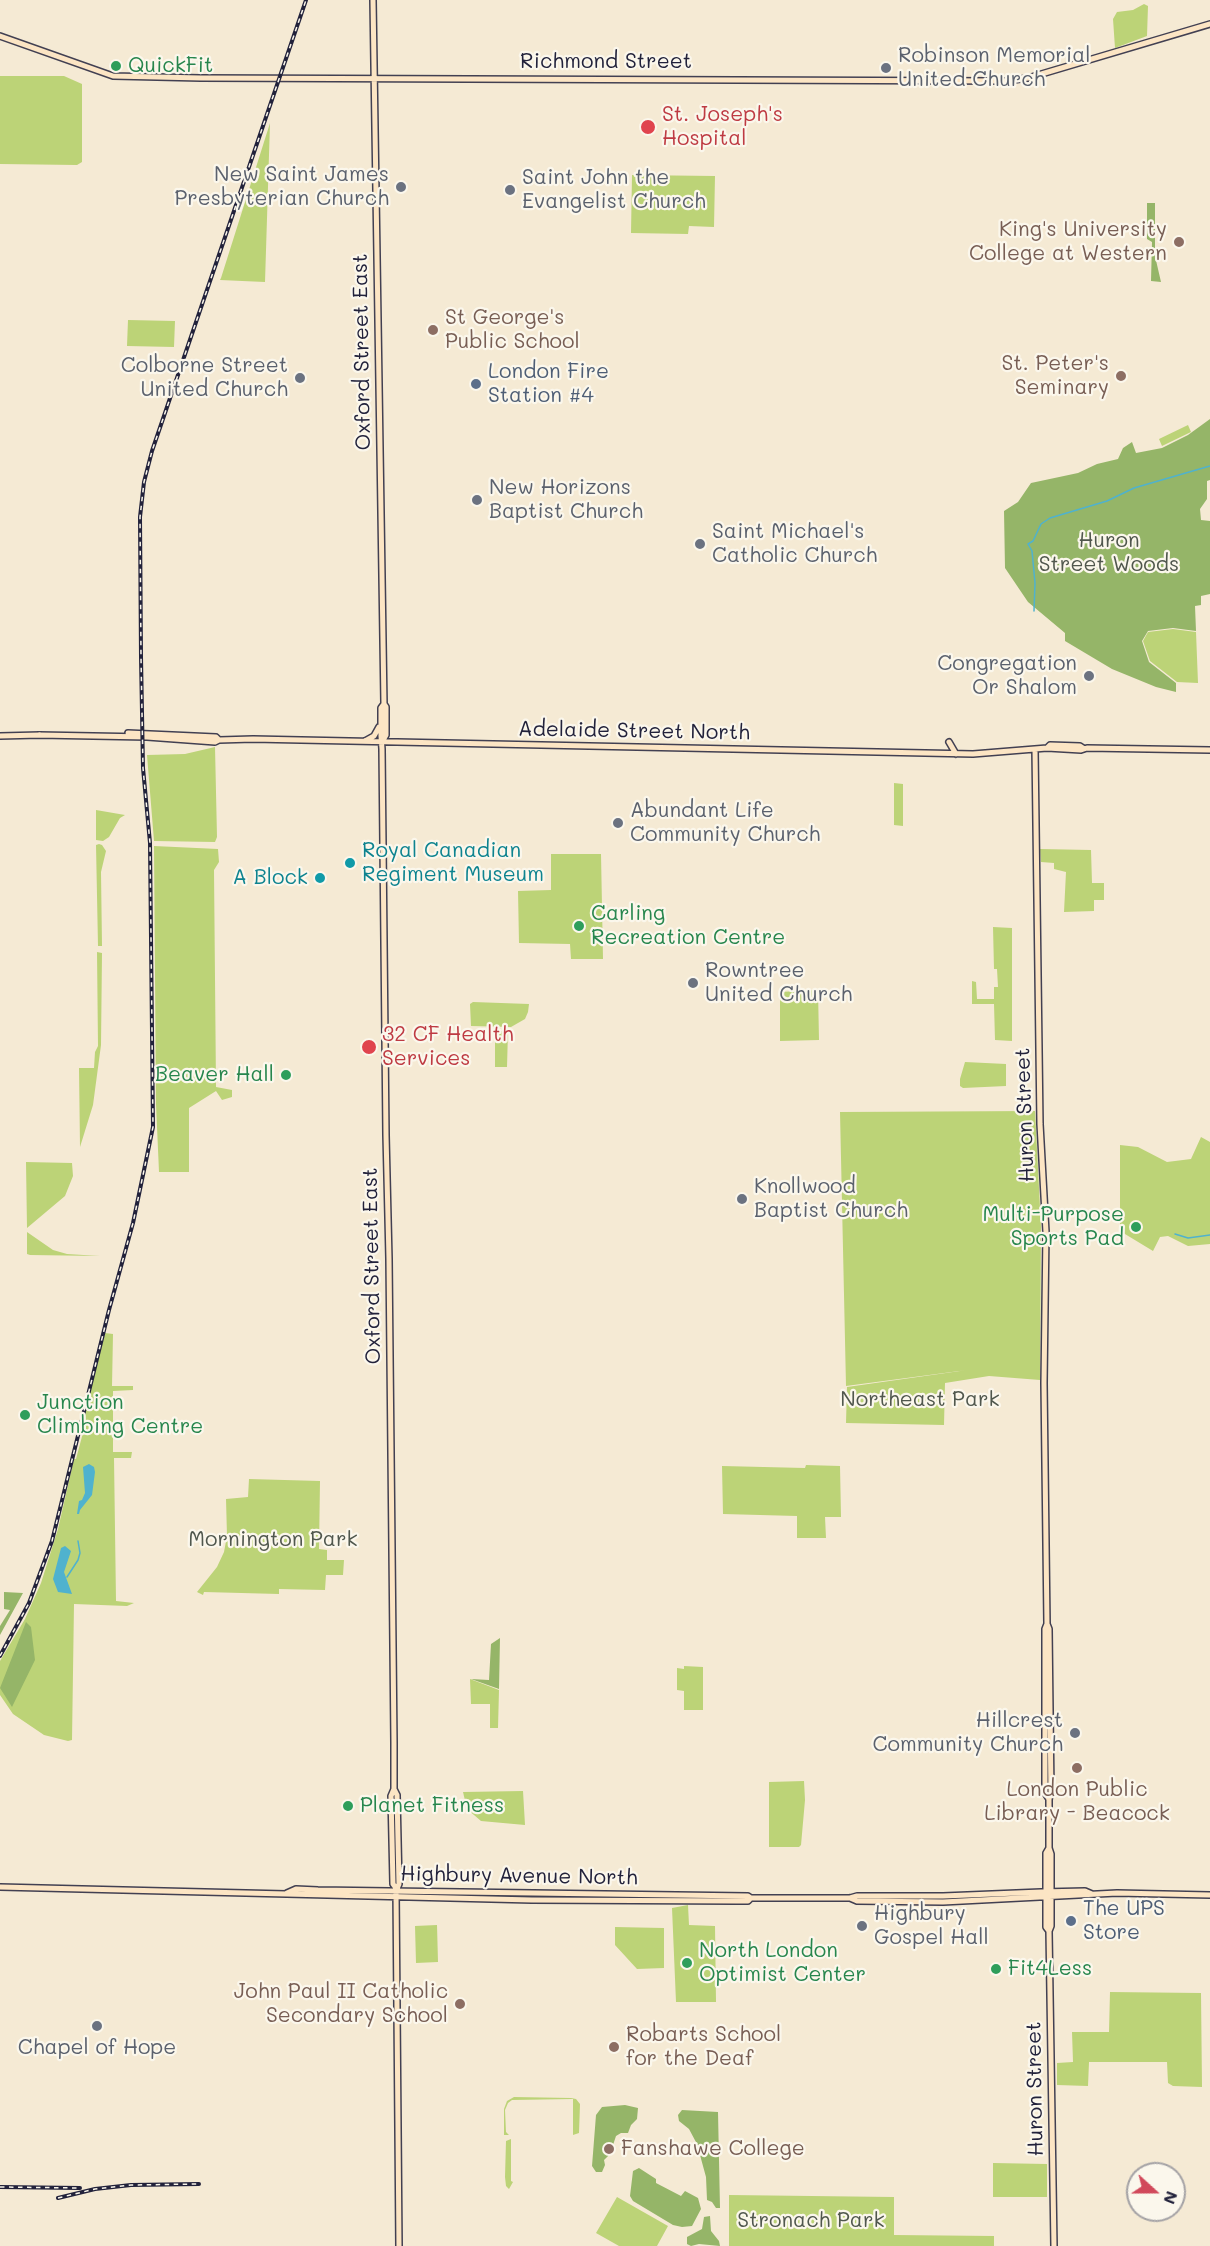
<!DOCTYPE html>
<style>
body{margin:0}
#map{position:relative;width:1210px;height:2246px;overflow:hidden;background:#f5ead4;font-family:Mali,sans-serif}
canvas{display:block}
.north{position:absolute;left:1126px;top:2162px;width:60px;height:60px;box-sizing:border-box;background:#fbf7ec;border:2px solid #a4a2a5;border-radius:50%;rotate:111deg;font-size:16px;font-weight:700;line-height:24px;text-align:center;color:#22223b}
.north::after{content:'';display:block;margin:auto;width:21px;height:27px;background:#d1495b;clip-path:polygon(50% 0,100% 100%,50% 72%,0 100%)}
</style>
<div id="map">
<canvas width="1210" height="2246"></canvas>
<div class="north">N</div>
</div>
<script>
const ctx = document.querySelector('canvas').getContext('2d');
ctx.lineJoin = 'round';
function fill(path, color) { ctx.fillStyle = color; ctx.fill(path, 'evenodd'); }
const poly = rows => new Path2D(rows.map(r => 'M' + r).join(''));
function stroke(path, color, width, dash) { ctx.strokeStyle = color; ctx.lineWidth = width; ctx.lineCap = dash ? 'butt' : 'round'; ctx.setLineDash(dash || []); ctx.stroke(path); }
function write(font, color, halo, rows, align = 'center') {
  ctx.font = font + ' Mali,sans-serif'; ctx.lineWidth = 4.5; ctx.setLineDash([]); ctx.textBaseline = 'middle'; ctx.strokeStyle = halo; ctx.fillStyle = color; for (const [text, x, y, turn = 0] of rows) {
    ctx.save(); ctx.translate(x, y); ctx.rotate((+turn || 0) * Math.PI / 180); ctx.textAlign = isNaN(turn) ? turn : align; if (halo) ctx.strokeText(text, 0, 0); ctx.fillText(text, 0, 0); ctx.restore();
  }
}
const green = poly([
 [1144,4,1148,6,1147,36,1115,48,1113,19,1117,12,1133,10],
 [0,76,64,76,82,84,82,162,77,165,0,164],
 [270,123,265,282,220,280,221,278],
 [632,175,715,176,714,227,689,226,688,234,631,233],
 [128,320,175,321,174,347,127,346],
 [1188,425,1191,432,1162,446,1159,439],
 [1173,629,1196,632,1198,683,1177,682,1150,661,1143,641,1148,632],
 [215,747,217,837,215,842,154,841,147,755,185,754],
 [894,783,903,784,903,826,894,825],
 [96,810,125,815,120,818,109,837,103,841,96,840],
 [99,844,102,845,106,851,101,872,102,946,98,946,96,845],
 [154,846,218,849,219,862,214,870,216,1087,232,1090,232,1097,222,1100,216,1091,189,1108,189,1172,159,1172,156,1104],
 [1040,849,1091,850,1092,883,1104,883,1104,900,1094,900,1094,911,1064,912,1066,872,1054,869,1054,863,1041,862],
 [551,854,601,854,603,959,571,959,570,944,519,943,518,891,551,890],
 [993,927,1012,928,1012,1041,995,1040,994,1004,972,1004,972,981,976,982,977,999,994,999,994,987,998,987,997,969,994,969],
 [97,952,102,953,101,1045,93,1105,80,1147,79,1068,94,1068,95,1052,98,1046],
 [818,990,819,1040,780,1041,780,992],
 [473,1002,529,1004,528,1012,525,1019,511,1027,471,1026,470,1004],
 [495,1031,508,1031,507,1067,495,1067],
 [965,1062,1006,1064,1006,1086,963,1088,960,1086,960,1079],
 [1035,1111,1041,1227,1040,1380,989,1376,945,1383,944,1425,846,1423,847,1387,967,1370,846,1386,840,1112],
 [1201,1137,1210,1142,1210,1244,1188,1246,1168,1236,1160,1237,1153,1251,1120,1231,1120,1145,1138,1147,1167,1162,1191,1159],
 [26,1162,72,1163,73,1176,65,1196,27,1228],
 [27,1232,53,1250,67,1254,100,1256,30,1255,27,1254],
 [105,1333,113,1334,112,1386,133,1386,133,1390,113,1391,113,1452,132,1452,131,1458,114,1458,116,1601,134,1603,127,1606,74,1604,72,1740,68,1741,44,1735,13,1714,0,1695,0,1661,25,1619,41,1583,58,1529,74,1459,76,1459,84,1429,81,1427],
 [806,1465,840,1466,841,1517,825,1517,826,1538,797,1538,797,1516,723,1514,722,1466,805,1468],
 [249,1479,320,1481,319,1549,327,1550,327,1560,344,1560,343,1575,326,1575,325,1590,279,1589,279,1594,204,1592,203,1595,197,1592,217,1567,224,1552,227,1536,226,1499,248,1497],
 [684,1666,703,1667,703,1710,684,1710,684,1691,677,1690,677,1668,684,1669],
 [470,1679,499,1690,498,1728,490,1728,490,1704,471,1704],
 [804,1781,805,1800,801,1845,799,1847,769,1847,769,1782],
 [523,1791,525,1825,481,1821,467,1809,463,1792],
 [688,1905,689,1925,715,1926,716,2002,676,2002,672,1908],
 [437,1925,438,1962,416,1963,415,1926],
 [615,1927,664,1928,664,1968,637,1969,615,1945],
 [1110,1992,1201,1993,1202,2087,1173,2086,1168,2083,1167,2062,1089,2062,1088,2086,1057,2085,1057,2063,1073,2062,1072,2032,1109,2032],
 [514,2097,571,2098,576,2099,580,2104,579,2133,573,2135,573,2099,512,2100,508,2103,505,2110,506,2132,509,2135,504,2135,504,2109,507,2101],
 [511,2139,511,2181,513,2182,509,2189,506,2186,505,2177,506,2141],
 [993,2163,1047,2164,1047,2197,993,2197],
 [729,2195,894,2197,894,2235,994,2236,994,2246,729,2246],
 [617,2197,668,2226,657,2246,619,2246,596,2233]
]);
const forest = poly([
 [1147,203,1155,203,1155,256,1161,282,1151,281,1152,242,1147,239],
 [1210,419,1210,480,1207,481,1207,499,1200,509,1201,520,1210,521,1210,594,1201,596,1201,605,1195,606,1196,631,1173,628,1148,631,1142,641,1149,662,1176,683,1176,692,1156,687,1112,669,1065,641,1065,633,1028,602,1005,568,1004,511,1018,502,1031,483,1078,473,1097,464,1118,459,1123,448,1132,442,1136,453,1162,448,1188,435],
 [4,1592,23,1593,0,1635,0,1626,10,1610,4,1609],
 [26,1622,31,1627,35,1660,12,1707,0,1688],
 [500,1638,499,1689,471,1679,489,1680,491,1644],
 [625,2105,638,2108,637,2119,631,2125,628,2133,621,2133,616,2136,610,2154,604,2160,605,2165,602,2172,596,2172,592,2166,596,2115,602,2107],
 [682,2110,718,2112,720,2208,716,2208,712,2202,707,2200,706,2177,697,2144,689,2129,679,2121,678,2115],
 [639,2168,656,2179,656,2183,681,2196,685,2191,698,2198,701,2209,692,2226,682,2227,673,2225,633,2201,630,2196,633,2171],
 [710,2216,711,2231,719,2241,720,2246,699,2244,691,2246,687,2244,687,2237,702,2229,704,2217]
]);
const water = poly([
 [89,1464,94,1467,95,1472,92,1495,80,1510,79,1514,77,1514,79,1501,82,1500,85,1493,83,1467],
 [65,1546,71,1551,64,1572,72,1594,58,1592,53,1579,61,1548]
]);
const stream = poly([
 [1034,611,1035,583,1032,551,1028,544,1033,541,1041,524,1050,518,1107,501,1134,488,1210,466],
 [1175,1234,1188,1238,1210,1235],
 [67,1577,78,1560,80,1553,78,1541]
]);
const secondary = poly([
 [373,0,384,704,386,707,386,735,382,742],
 [0,36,113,76,201,78,1006,81,1028,78,1210,24],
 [384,704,381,708,381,736,382,749,386,1135,389,1259,394,1743,394,1789,391,1796,393,1884,396,1888],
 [128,733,216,737,219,740],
 [39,735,147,737,215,742,219,740,253,739,973,754,1047,748,1081,750,1087,748,1210,750],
 [0,736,40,735],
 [365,741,374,736,379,727],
 [949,742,956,754],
 [1047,748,1050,745,1080,746,1083,748],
 [1035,749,1040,1124,1046,1232,1044,1383,1047,1624,1049,1629,1051,1793,1049,1799,1049,1848,1051,1854,1051,1926,1049,1931,1054,2246],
 [1047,1624,1045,1629,1045,1793,1049,1799],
 [394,1789,397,1795,399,1884,396,1891,399,2246],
 [1049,1848,1046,1853,1046,1927,1049,1931],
 [0,1887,532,1900,737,1901,748,1901,751,1898,850,1898,857,1896,943,1896,1041,1892,1085,1891,1092,1894],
 [287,1893,296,1889,318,1890,748,1896,751,1898],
 [850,1898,857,1901,943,1902,1117,1893,1210,1895]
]);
const rail = poly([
 [0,1656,29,1603,52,1541,109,1310,133,1223,153,1127,150,843,143,768,141,657,140,517,144,482,152,451,306,0],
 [0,2187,80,2188],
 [58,2198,95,2189,131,2185,199,2184]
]);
const markers = [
 [116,66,6,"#2e9e5b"],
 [886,68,6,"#6b7280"],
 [648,127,8,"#e0444e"],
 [401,187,6,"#6b7280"],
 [510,190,6,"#6b7280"],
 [1179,242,6,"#8d6e63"],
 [433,330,6,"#8d6e63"],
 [1121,376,6,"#8d6e63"],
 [300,378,6,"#6b7280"],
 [476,384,6,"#5c6f8a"],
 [477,500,6,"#6b7280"],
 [700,544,6,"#6b7280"],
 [1089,676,6,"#6b7280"],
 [618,823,6,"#6b7280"],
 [350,863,6,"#0f9aa8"],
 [320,878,6,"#0f9aa8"],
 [579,926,6,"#2e9e5b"],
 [693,983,6,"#6b7280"],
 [369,1047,8,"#e0444e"],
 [286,1075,6,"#2e9e5b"],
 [742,1199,6,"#6b7280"],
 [1136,1227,6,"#2e9e5b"],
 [25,1415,6,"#2e9e5b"],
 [1075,1733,6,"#6b7280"],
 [1077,1768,6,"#8d6e63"],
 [348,1806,6,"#2e9e5b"],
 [1071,1921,6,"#5c6f8a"],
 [862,1926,6,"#6b7280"],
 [687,1963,6,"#2e9e5b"],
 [996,1969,6,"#2e9e5b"],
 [460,2004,6,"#8d6e63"],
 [97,2026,6,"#6b7280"],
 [614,2047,6,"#8d6e63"],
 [609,2149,6,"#8d6e63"]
];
const worshipNames = [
 ["Robinson Memorial",898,56],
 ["United Church",898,80],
 ["New Saint James",389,175,"right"],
 ["Presbyterian Church",389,199,"right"],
 ["Saint John the",522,178],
 ["Evangelist Church",522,202],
 ["Colborne Street",288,366,"right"],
 ["United Church",288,390,"right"],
 ["New Horizons",489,488],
 ["Baptist Church",489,512],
 ["Saint Michael's",712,532],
 ["Catholic Church",712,556],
 ["Congregation",1077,664,"right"],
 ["Or Shalom",1077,688,"right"],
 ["Abundant Life",630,811],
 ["Community Church",630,835],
 ["Rowntree",705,971],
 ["United Church",705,995],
 ["Knollwood",754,1187],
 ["Baptist Church",754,1211],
 ["Hillcrest",1063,1721,"right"],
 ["Community Church",1063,1745,"right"],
 ["Highbury",874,1914],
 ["Gospel Hall",874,1938],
 ["Chapel of Hope",97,2048,"center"]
];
const streetNames = [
 ["Richmond Street",606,62],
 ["Oxford Street East",362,352,-91],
 ["Adelaide Street North",634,731,1],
 ["Huron Street",1025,1115,-92],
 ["Oxford Street East",372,1266,-91],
 ["Highbury Avenue North",519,1876,1],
 ["Huron Street",1035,2089,-91]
];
const leisureNames = [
 ["QuickFit",128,66],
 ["Carling",591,914],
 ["Recreation Centre",591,938],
 ["Beaver Hall",274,1075,"right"],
 ["Multi-Purpose",1124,1215,"right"],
 ["Sports Pad",1124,1239,"right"],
 ["Junction",37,1403],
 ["Climbing Centre",37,1427],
 ["Planet Fitness",360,1806],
 ["North London",699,1951],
 ["Optimist Center",699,1975],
 ["Fit4Less",1008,1969]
];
const healthNames = [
 ["St. Joseph's",662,115],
 ["Hospital",662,139],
 ["32 CF Health",382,1035],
 ["Services",382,1059]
];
const educationNames = [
 ["King's University",1167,230],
 ["College at Western",1167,254],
 ["St George's",445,318,"left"],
 ["Public School",445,342,"left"],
 ["St. Peter's",1109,364],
 ["Seminary",1109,388],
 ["London Public",1077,1790,"center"],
 ["Library - Beacock",1077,1814,"center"],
 ["John Paul II Catholic",448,1992],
 ["Secondary School",448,2016],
 ["Robarts School",626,2035,"left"],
 ["for the Deaf",626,2059,"left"],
 ["Fanshawe College",621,2149,"left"]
];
const serviceNames = [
 ["London Fire",488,372],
 ["Station #4",488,396],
 ["The UPS",1083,1909],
 ["Store",1083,1933]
];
const parkNames = [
 ["Huron",1109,541],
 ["Street Woods",1109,565],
 ["Northeast Park",920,1400],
 ["Mornington Park",273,1540],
 ["Stronach Park",811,2221]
];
const cultureNames = [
 ["Royal Canadian",362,851],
 ["Regiment Museum",362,875],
 ["A Block",308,878,"right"]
];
fill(green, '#bcd377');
fill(forest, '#95b568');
fill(water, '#4fb2ce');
stroke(stream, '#4fb2ce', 1.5);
stroke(secondary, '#424052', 8);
stroke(secondary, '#fce5c4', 5);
stroke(rail, '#22223b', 4);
stroke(rail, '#fbf7ec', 1.5, [4.5]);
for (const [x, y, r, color] of markers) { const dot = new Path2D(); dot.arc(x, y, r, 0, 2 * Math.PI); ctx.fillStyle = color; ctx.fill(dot); stroke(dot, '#fbf7ec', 2); }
write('21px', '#5b616d', '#fbf7ec', worshipNames, 'left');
write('21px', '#22223b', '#fbf7ec', streetNames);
write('21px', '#27864d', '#fbf7ec', leisureNames, 'left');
write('21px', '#be3a42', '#fbf7ec', healthNames, 'left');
write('21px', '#785e54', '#fbf7ec', educationNames, 'right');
write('21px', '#4e5e75', '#fbf7ec', serviceNames, 'left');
write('21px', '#50574d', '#fbf7ec', parkNames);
write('21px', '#0d838f', '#fbf7ec', cultureNames, 'left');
</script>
